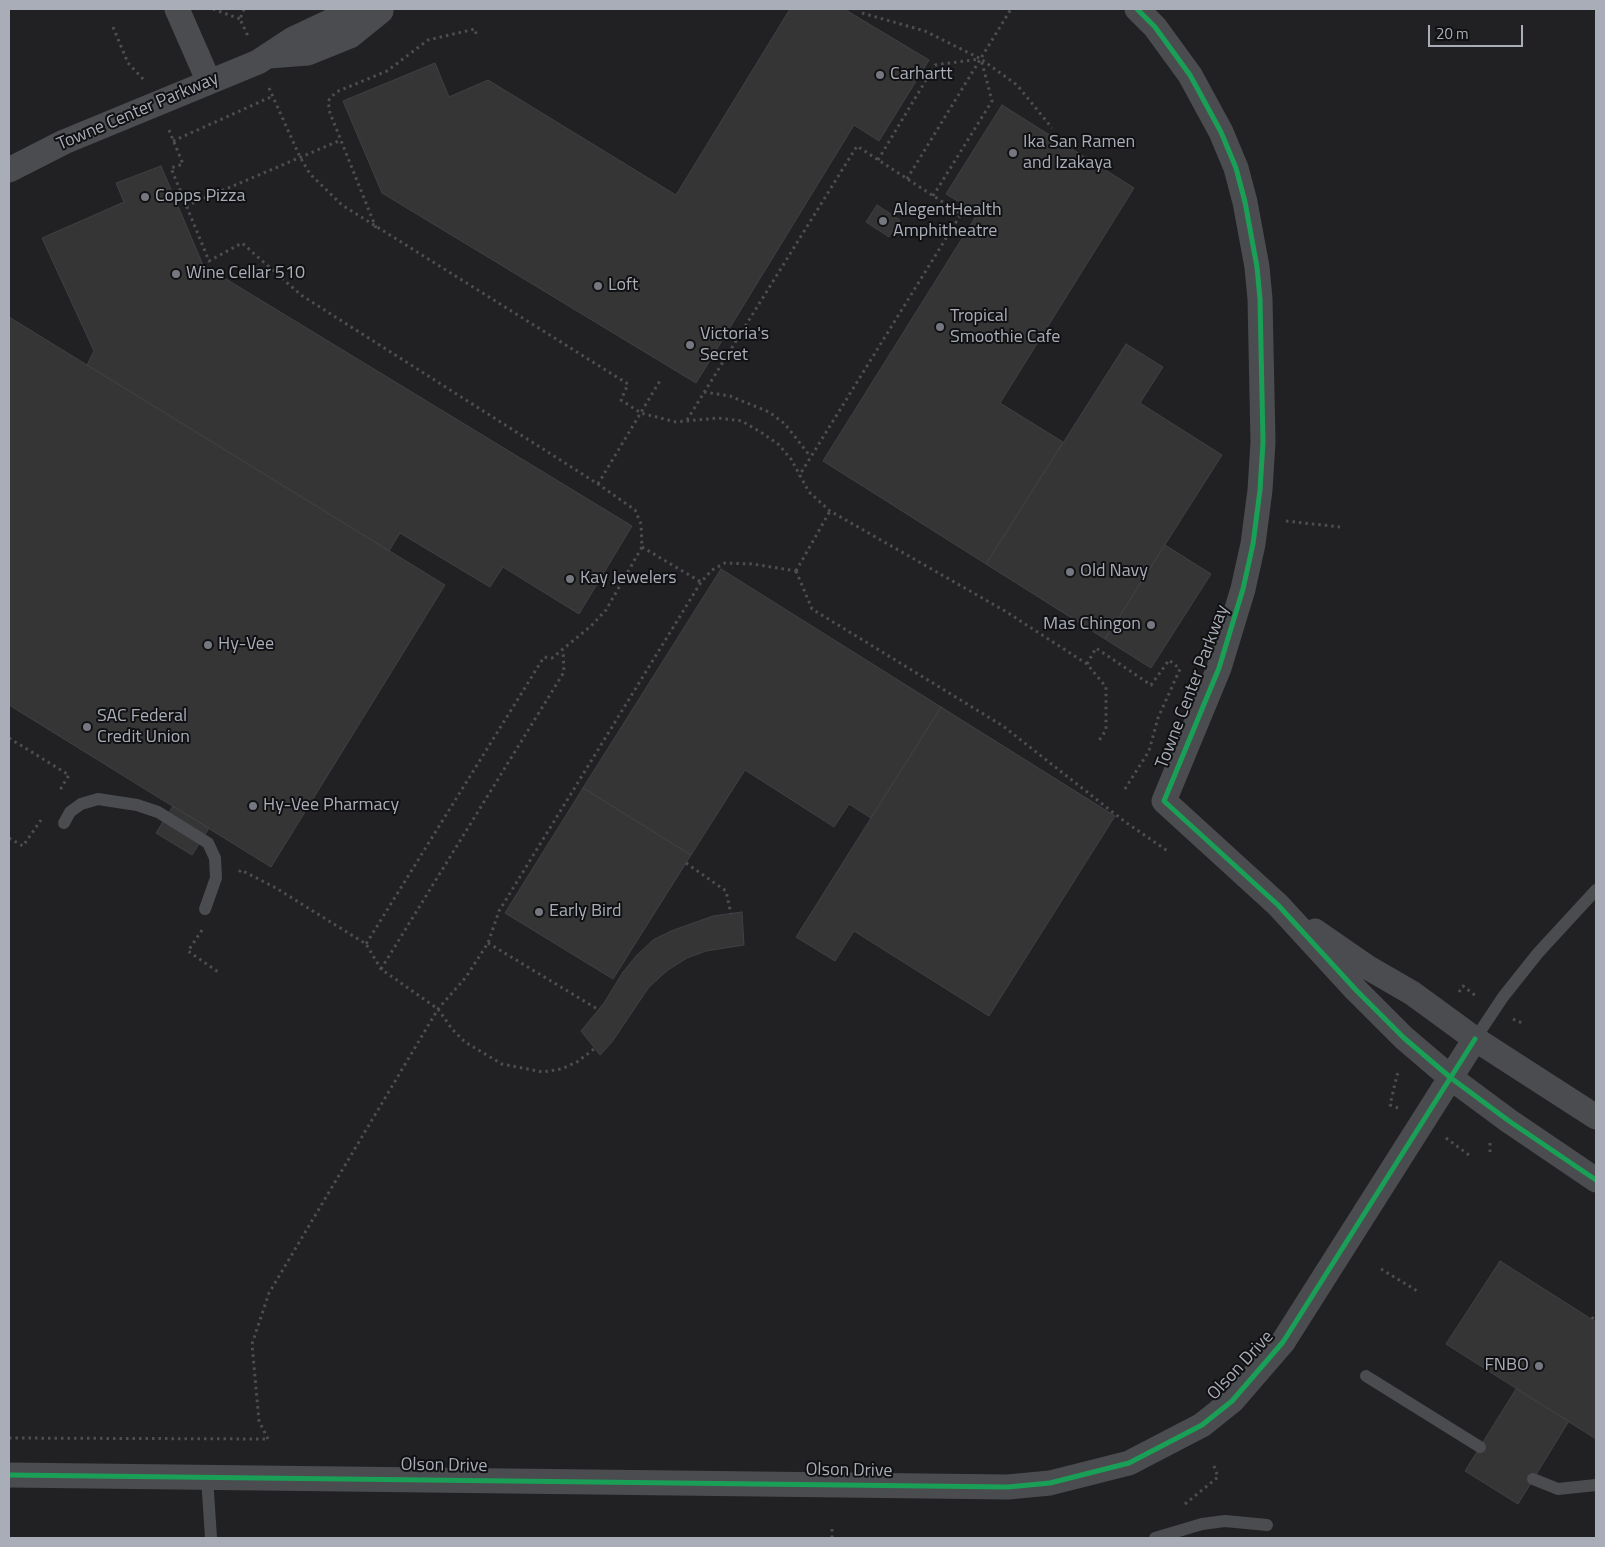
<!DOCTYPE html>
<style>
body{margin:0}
#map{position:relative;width:1605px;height:1547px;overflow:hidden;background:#171717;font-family:"Titillium Web",sans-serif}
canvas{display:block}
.frame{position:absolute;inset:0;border:10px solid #a8adb8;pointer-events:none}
.scale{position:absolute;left:1428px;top:25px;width:95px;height:22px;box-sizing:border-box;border:2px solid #a8adb8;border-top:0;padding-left:6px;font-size:15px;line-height:18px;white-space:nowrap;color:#a8adb8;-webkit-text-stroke:4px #111113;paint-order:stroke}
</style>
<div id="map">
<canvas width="1605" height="1547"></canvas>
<div class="frame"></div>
<div class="scale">20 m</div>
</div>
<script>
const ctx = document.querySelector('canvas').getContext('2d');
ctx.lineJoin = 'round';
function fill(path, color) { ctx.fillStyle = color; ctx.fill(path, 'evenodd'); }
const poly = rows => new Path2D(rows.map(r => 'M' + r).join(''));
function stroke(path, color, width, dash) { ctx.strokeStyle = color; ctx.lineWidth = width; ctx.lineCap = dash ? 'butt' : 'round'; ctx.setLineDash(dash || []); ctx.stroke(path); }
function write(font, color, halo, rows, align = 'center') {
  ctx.font = font + ' "Titillium Web",sans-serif'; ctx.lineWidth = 4; ctx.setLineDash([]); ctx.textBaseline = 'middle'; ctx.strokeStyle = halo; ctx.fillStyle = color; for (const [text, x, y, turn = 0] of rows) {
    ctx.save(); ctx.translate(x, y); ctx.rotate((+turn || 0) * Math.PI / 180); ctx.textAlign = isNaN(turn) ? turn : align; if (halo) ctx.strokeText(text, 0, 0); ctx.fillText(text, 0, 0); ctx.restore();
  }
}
const built = poly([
 [9,9,1596,9,1596,1538,9,1538]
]);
const building = poly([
 [790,9,844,9,929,60,879,141,854,125,696,383,382,193,343,101,435,63,449,97,488,80,676,195,790,9],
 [1002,105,1134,188,1000,403,1063,442,986,564,823,461,978,213,946,194,1002,105],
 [161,166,203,265,632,526,579,614,503,567,490,587,400,533,389,551,87,365,94,351,42,238,124,202,116,183,161,166],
 [877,205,900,220,889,237,866,222,877,205],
 [9,317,445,585,271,867,9,705,9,317],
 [1126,344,1163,367,1140,403,1222,455,1105,639,986,564,1126,344],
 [1165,545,1211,574,1151,668,1105,639,1165,545],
 [721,569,941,707,871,818,849,804,834,827,745,770,691,855,583,788,721,569],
 [941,707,1115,816,989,1016,854,931,835,961,796,937,941,707],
 [583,788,691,855,613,979,505,913,583,788],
 [173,806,209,828,192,855,156,833,173,806],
 [742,912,744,945,706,951,687,958,668,970,649,987,612,1042,600,1055,581,1031,604,1003,623,972,636,956,653,940,671,931,713,916,742,912],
 [1500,1261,1596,1322,1596,1439,1446,1344,1500,1261],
 [1516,1389,1569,1421,1518,1504,1465,1471,1516,1389]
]);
const path = poly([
 [213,9,240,19],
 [244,9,240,19,248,36],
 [862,13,925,31,981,59,1017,85,1052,128],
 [113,27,128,63,144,80],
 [269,88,300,157,310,174,342,205,628,384,621,400,641,413,676,422,718,418,742,421,762,433,778,444,791,459,809,492,830,511,1005,611,1087,664,1106,687,1106,730,1098,742],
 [169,130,183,164,171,168,209,261,242,243,301,295,598,484,635,510,641,524,642,547,606,610,591,626,552,658,544,657,366,944],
 [173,141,273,96],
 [878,160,935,65,980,59],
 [907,179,1011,9],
 [933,196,992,101,981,59],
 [186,206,341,140],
 [376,228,330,113,328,101,336,92,387,71,428,40,475,29,477,38],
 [704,392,730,396,769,412,785,424,810,456],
 [687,420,857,146,961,214,799,476],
 [598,484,661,379],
 [1286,521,1340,527],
 [642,547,701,582],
 [796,571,812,609,1003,726,1124,821,1169,852],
 [796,571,830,511],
 [1087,664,1096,648,1151,685,1169,660,1180,669,1158,718,1149,751,1123,792],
 [9,738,69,775,60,790],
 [9,838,23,846,41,820],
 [686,863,726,891,731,914],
 [239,872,241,870,276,888,366,944,381,969,438,1009,452,1029,465,1042,502,1064,543,1072,561,1069,577,1062,594,1049],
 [202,930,188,951,218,972],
 [488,943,599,1010],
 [381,969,564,672,563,650],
 [1459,992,1463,986,1476,996],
 [1513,1019,1524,1024],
 [1398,1108,1390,1105,1397,1075,1400,1071],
 [1446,1138,1469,1155],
 [1490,1143,1490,1153],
 [1381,1269,1419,1292],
 [1592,1319,1596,1313],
 [9,1438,268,1439],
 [268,1439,259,1421,252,1344,269,1293,438,1009,466,977,488,943,499,911,701,582,712,570,725,563,753,564,796,571],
 [1185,1504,1218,1477,1214,1466],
 [832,1538,832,1525]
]);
const lane = poly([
 [64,823,70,812,81,804,98,799,137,805,158,812,208,843,215,858,216,878,205,909],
 [1475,1039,1503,997,1538,953,1596,890],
 [1366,1376,1480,1447],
 [207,1477,211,1538],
 [1533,1479,1558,1489,1596,1485],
 [1155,1538,1202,1524,1225,1521,1267,1525]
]);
const street = poly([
 [177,9,209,82],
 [1137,9,1155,27,1190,75,1221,132,1236,168,1245,202,1257,267,1260,299,1263,442,1260,490,1253,544,1243,589,1219,668,1164,801,1278,905,1356,990,1404,1038,1451,1078,1509,1121,1596,1180],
 [269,56,308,53,350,36,381,11],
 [9,170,64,142,258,62,293,39,329,22,370,9],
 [1315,931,1367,967,1412,993,1475,1039,1596,1117],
 [9,1475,1008,1487,1050,1483,1129,1463,1202,1425,1232,1401,1283,1342,1475,1039]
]);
const cycleway = poly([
 [1137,9,1155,27,1190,75,1221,132,1236,168,1245,202,1257,267,1260,299,1263,442,1260,490,1253,544,1243,589,1219,668,1164,801,1278,905,1356,990,1404,1038,1451,1078,1509,1121,1596,1180],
 [9,1475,1008,1487,1050,1483,1129,1463,1202,1425,1232,1401,1283,1342,1475,1039]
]);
const markers = [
 [880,75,5,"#757880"],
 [1013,153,5,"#757880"],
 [145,197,5,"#757880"],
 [883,221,5,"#757880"],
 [176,274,5,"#757880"],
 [598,286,5,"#757880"],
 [940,327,5,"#757880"],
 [690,345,5,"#757880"],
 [1070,572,5,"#757880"],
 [570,579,5,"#757880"],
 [1151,625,5,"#757880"],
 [208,645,5,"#757880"],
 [87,727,5,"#757880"],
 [253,806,5,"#757880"],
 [539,912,5,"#757880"],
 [1539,1366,5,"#757880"]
];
const poiNames = [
 ["Carhartt",890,75],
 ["Ika San Ramen",1023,143],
 ["and Izakaya",1023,164],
 ["Copps Pizza",155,197],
 ["AlegentHealth",893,211],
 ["Amphitheatre",893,232],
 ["Wine Cellar 510",186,274],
 ["Loft",608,286],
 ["Tropical",950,317],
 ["Smoothie Cafe",950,338],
 ["Victoria's",700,335],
 ["Secret",700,356],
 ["Old Navy",1080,572],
 ["Kay Jewelers",580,579],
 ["Mas Chingon",1141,625,"right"],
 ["Hy-Vee",218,645],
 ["SAC Federal",97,717],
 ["Credit Union",97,738],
 ["Hy-Vee Pharmacy",263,806],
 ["Early Bird",549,912],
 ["FNBO",1529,1366,"right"]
];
const streetNames = [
 ["Towne Center Parkway",138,112,-23],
 ["Towne Center Parkway",1193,687,-69],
 ["Olson Drive",1241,1366,-47],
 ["Olson Drive",444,1466,1],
 ["Olson Drive",849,1471,1]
];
fill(built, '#212123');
fill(building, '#353536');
stroke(building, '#3f4043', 1);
stroke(path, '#4d4e52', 3, [2.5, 4]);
stroke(lane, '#4b4c50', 12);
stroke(street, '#4b4c50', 25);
stroke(cycleway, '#1a9f57', 5);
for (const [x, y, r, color] of markers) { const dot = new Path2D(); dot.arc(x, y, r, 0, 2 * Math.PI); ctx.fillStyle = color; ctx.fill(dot); stroke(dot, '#111113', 2); }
write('18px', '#a8adb8', '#111113', poiNames, 'left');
write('18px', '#a8adb8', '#111113', streetNames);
</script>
